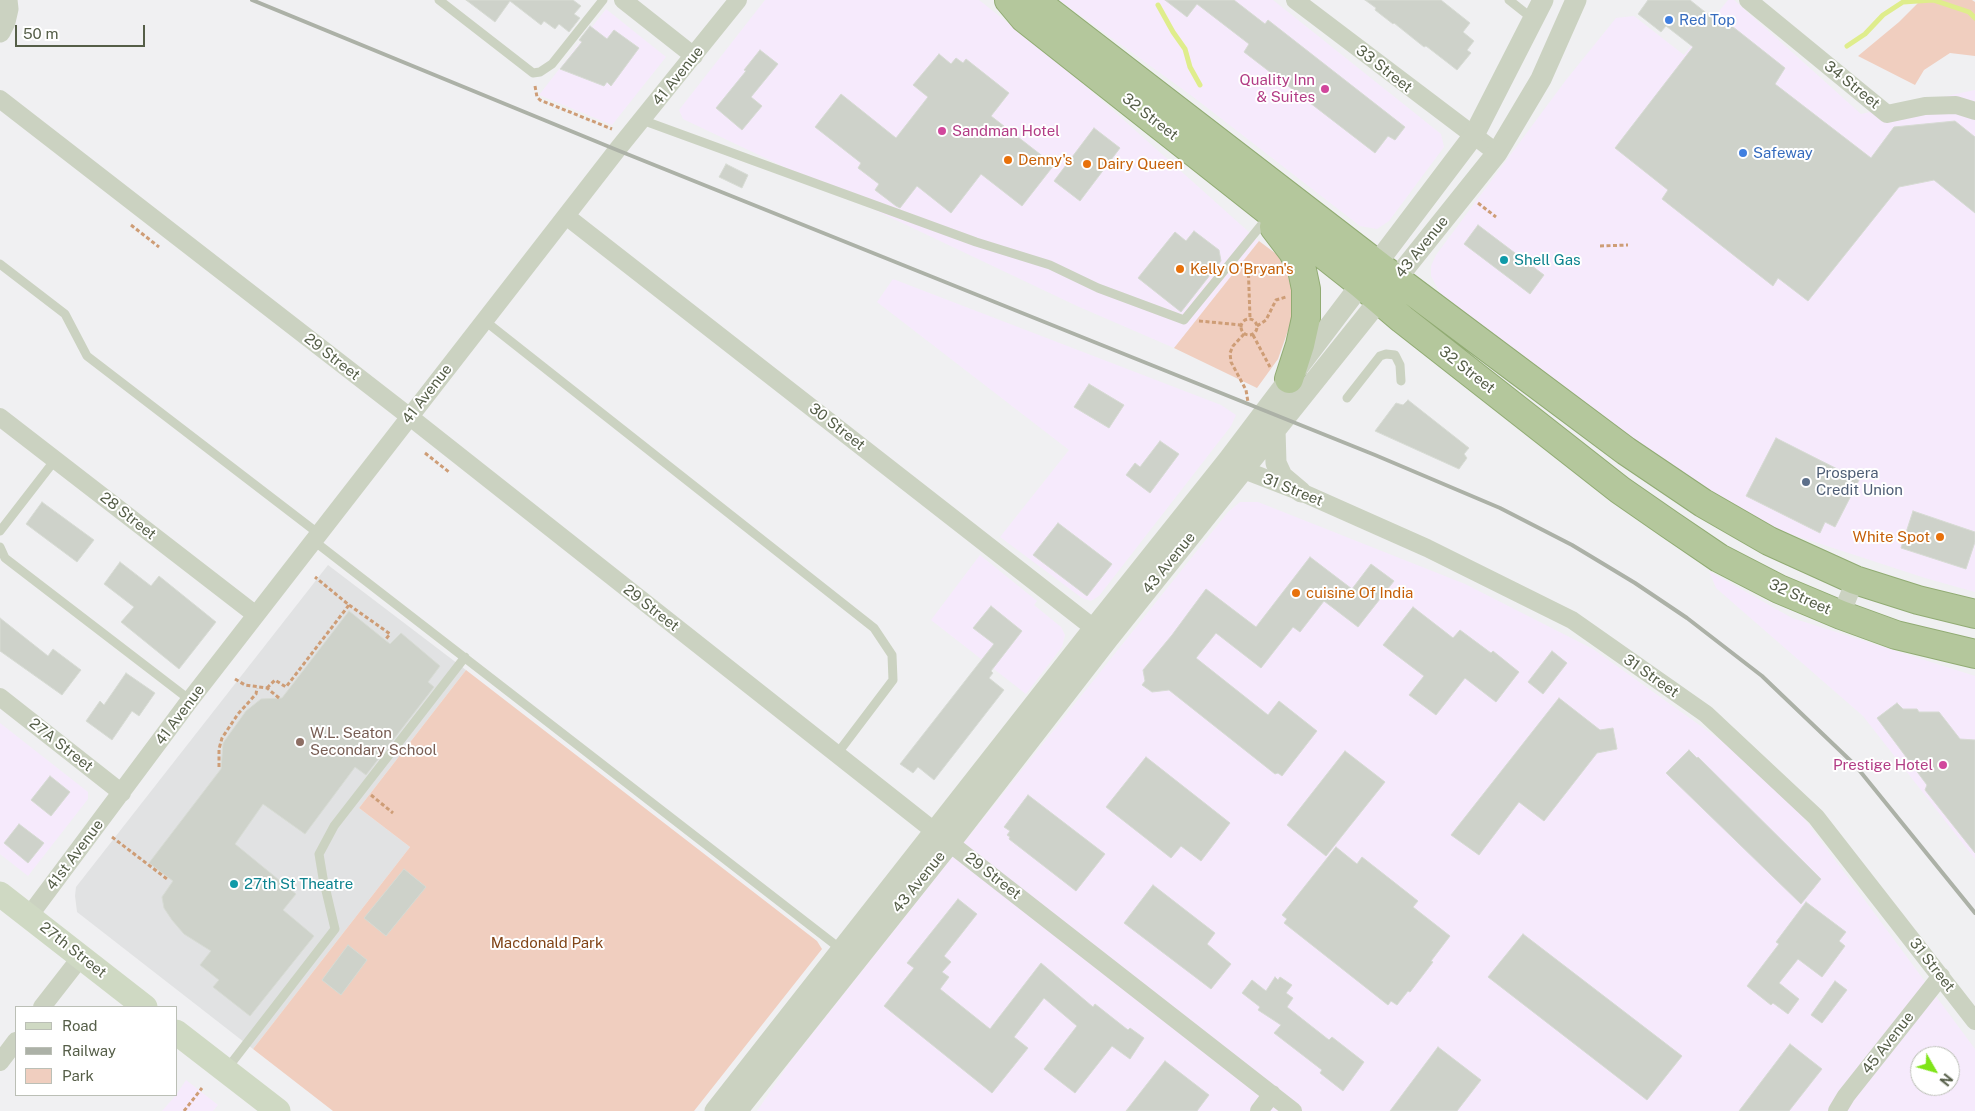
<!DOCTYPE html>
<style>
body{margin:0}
#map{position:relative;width:1975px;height:1111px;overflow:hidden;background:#f0f0f2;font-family:"Public Sans",sans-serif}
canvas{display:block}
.legend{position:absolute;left:15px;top:1006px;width:162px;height:90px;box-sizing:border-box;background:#fff;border:1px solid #bbbfb6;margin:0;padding:6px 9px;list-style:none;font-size:15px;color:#555e48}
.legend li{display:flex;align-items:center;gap:10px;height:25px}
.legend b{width:25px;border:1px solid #bbbfb6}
.north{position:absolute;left:1910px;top:1046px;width:50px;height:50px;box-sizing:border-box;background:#fff;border:1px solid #bbbfb6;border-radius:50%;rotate:128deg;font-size:14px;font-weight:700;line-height:20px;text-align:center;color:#555e48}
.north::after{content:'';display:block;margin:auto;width:18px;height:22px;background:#7fe418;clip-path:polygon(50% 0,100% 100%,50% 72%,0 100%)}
.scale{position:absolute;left:15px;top:25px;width:130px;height:22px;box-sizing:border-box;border:2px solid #555e48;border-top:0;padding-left:6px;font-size:15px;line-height:18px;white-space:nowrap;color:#555e48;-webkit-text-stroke:4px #fff;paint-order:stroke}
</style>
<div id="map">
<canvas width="1975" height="1111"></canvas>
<ul class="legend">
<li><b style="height:6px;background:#cfd9c3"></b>Road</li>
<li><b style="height:6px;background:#acb1a7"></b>Railway</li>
<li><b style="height:14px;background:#f0cebf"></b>Park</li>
</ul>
<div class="north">N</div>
<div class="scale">50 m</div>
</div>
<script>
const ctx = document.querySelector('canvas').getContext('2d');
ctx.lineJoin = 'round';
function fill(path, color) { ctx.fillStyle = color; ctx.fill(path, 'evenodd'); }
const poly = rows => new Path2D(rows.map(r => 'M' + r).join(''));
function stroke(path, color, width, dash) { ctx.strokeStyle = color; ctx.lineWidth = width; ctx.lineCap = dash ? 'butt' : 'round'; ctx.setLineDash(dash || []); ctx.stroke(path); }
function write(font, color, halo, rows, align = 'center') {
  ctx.font = font + ' "Public Sans",sans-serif'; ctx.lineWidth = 4; ctx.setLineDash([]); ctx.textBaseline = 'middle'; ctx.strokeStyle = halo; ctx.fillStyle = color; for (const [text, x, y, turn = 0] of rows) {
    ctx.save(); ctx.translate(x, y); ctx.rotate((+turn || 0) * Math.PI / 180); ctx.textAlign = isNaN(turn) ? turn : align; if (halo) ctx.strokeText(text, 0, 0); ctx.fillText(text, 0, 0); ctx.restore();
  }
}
const commercial = poly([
 [765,0,979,0,1070,72,1259,241,1174,348,1077,306,683,119,679,110],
 [1059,0,1273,0,1441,134,1444,147,1389,221,1377,229,1360,226,1192,96],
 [1728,0,1734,0,1861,114,1975,90,1975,592,1925,578,1778,530,1723,501,1603,421,1440,293,1431,276,1431,266,1436,255,1566,80,1616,18,1634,16,1684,55],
 [606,9,666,57,612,125,539,95],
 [893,279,1221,405,1236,415,1231,426,1099,596,1091,601,1082,598,1000,537,1069,450,877,302],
 [1240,502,1258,502,1465,584,1593,649,1775,779,1975,1049,1975,1111,757,1111,790,1062,930,885,1228,512],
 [1920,1056,1950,1056,1950,1086,1920,1086],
 [980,555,1037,601,1034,605,1061,627,1065,635,1062,647,1026,694,931,620],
 [1709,571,1792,618,1975,676,1975,859,1863,716,1716,588],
 [0,723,88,792,88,799,28,876,0,854],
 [186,1080,218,1105,213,1111,162,1111,176,1095]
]);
const education = poly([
 [328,565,466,670,359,808,410,847,253,1049,77,912,75,896,76,887]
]);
const green = poly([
 [1921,0,1972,0,1975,2,1975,56,1950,53,1924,70,1915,85,1858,56,1899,22],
 [1259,241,1279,256,1287,273,1293,294,1291,322,1278,359,1257,388,1174,348],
 [466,670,817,941,822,949,694,1111,333,1111,253,1049,410,847,359,808]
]);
const stream = poly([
 [1158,5,1173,32,1185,49,1190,67,1200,85],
 [1847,46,1865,34,1883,15,1903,2,1933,0,1969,12,1975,18]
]);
const building = poly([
 [466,0,573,0,581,6,574,14,580,18,569,32,559,24,555,29,544,21,541,25,510,1,495,22,466,0],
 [1165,0,1234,0,1265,24,1268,20,1405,127,1395,140,1388,136,1375,153,1244,52,1249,44,1197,4,1187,17,1165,0],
 [1365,0,1441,0,1470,23,1463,32,1474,41,1467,50,1471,53,1457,70,1426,46,1424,47,1394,23,1393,24,1375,10,1376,8,1365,0],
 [1648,0,1690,0,1715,20,1718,15,1785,68,1775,84,1871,158,1894,127,1955,121,1975,137,1975,213,1934,180,1899,187,1808,301,1778,278,1773,286,1662,199,1668,190,1615,148,1693,47,1666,26,1661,32,1638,14,1648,0],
 [590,26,607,39,614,30,639,48,611,86,607,82,604,86,560,69,582,42,579,40,590,26],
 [760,50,778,64,751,97,762,106,742,130,716,108,746,71,744,70,760,50],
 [939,54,951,64,956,58,963,63,966,59,1009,93,991,116,1054,165,1022,206,981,174,951,213,917,186,900,208,896,206,875,190,879,184,858,168,861,163,815,127,841,94,896,138,928,97,913,85,939,54],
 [1094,128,1120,148,1080,201,1054,181,1094,128],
 [726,164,748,175,742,188,719,177,726,164],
 [1478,225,1544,275,1530,294,1464,244,1478,225],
 [1194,231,1219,250,1221,261,1181,312,1138,278,1175,232,1186,241,1194,231],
 [1089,384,1124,405,1109,428,1074,407,1089,384],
 [1408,400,1469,448,1464,454,1467,458,1459,469,1375,431,1396,403,1403,405,1408,400],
 [1776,438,1859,480,1835,527,1825,522,1820,533,1746,496,1776,438],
 [1160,441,1179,454,1150,493,1126,475,1135,463,1140,467,1160,441],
 [42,502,94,540,77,562,26,524,42,502],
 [1913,511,1975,532,1975,542,1966,569,1901,548,1913,511],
 [1058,523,1112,564,1087,596,1033,555,1058,523],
 [1310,557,1352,589,1371,564,1394,581,1358,627,1324,601,1300,632,1293,627,1261,668,1216,633,1196,658,1268,715,1279,701,1317,731,1282,776,1278,773,1275,774,1169,690,1152,692,1142,685,1145,681,1143,670,1172,635,1206,589,1256,627,1310,557],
 [120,562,151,586,159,576,216,622,179,669,121,622,134,607,104,584,120,562],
 [991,606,1022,631,991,671,993,673,989,678,1004,690,934,780,918,767,913,773,900,764,994,644,973,628,991,606],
 [1413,607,1453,638,1460,630,1491,653,1493,651,1519,672,1496,702,1465,678,1436,715,1409,695,1424,676,1383,645,1413,607],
 [349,611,390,644,401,633,440,666,428,682,434,687,366,775,355,767,305,834,263,804,235,844,296,894,283,910,314,936,250,1016,213,987,219,980,200,965,211,951,184,934,172,920,164,908,162,897,173,881,149,863,221,769,223,743,246,711,261,699,282,698,349,611],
 [0,618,48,656,53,649,81,670,62,695,0,651,0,618],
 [1552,651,1567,663,1543,694,1528,682,1552,651],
 [126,673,155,693,139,716,132,711,112,740,86,721,100,701,104,705,126,673],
 [1559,698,1600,730,1613,728,1617,749,1597,753,1544,821,1519,802,1479,855,1451,835,1559,698],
 [1897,703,1903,709,1917,709,1919,712,1939,712,1960,739,1975,740,1975,853,1925,790,1927,785,1877,718,1897,703],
 [1689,750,1697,758,1698,757,1821,879,1801,904,1666,773,1689,750],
 [1345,751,1385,782,1326,856,1287,825,1345,751],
 [1146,757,1230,823,1201,861,1181,846,1171,858,1106,807,1146,757],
 [50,776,70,792,51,816,31,800,50,776],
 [1028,795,1105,854,1076,891,1009,839,1010,837,1007,835,1010,831,1004,827,1028,795],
 [19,824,44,843,28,863,4,843,19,824],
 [1336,847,1357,864,1362,857,1418,901,1413,907,1450,936,1431,961,1433,962,1410,992,1408,991,1397,1005,1391,1001,1388,1005,1284,923,1287,919,1282,915,1336,847],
 [404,869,426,887,386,936,364,918,404,869],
 [1153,885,1215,933,1207,944,1231,964,1211,989,1124,923,1153,885],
 [958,899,977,914,944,956,951,962,942,972,949,977,940,989,990,1029,1041,963,1093,1007,1095,1004,1128,1030,1130,1028,1144,1038,1130,1059,1112,1046,1075,1093,1044,1069,1077,1026,1044,998,1014,1037,1028,1048,992,1093,884,1006,914,968,907,963,958,899],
 [1806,902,1846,932,1839,941,1845,946,1822,977,1798,959,1779,983,1799,999,1788,1014,1773,1003,1771,1005,1747,986,1779,944,1776,942,1806,902],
 [1523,934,1682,1056,1647,1100,1488,977,1523,934],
 [348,945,367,960,341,995,322,980,348,945],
 [1275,977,1278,980,1280,977,1292,985,1286,993,1293,998,1287,1007,1329,1040,1332,1037,1364,1062,1343,1091,1320,1073,1322,1070,1274,1033,1281,1025,1258,1010,1260,1007,1242,993,1252,980,1266,991,1275,977],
 [1835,981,1847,990,1822,1023,1811,1015,1835,981],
 [1790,1044,1822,1069,1789,1111,1739,1111,1790,1044],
 [1438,1047,1481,1080,1457,1111,1390,1111,1438,1047],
 [1165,1061,1209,1095,1197,1111,1126,1111,1165,1061]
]);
const path = poly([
 [535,86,537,97,540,100,612,129],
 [1478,203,1496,217],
 [131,225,159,247],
 [1600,246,1628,245],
 [1248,261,1250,318],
 '1241 327a8 8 0 1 1 16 0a8 8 0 1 1-16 0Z',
 [1199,321,1241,325],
 [1257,326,1266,320,1276,300,1286,297],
 [1244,334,1233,346,1230,353,1231,362,1246,390,1248,402],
 [1253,335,1270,367],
 [425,453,449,472],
 [349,605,390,634,385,640],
 [235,679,245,685,267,688,279,698],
 [267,688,275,680,286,687,349,605,315,577],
 [219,767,219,749,222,738,238,714,256,694,257,688],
 [371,795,393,813],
 [112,837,167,879],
 [184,1111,202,1088]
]);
const service = poly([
 [439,0,533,73,540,72,552,64,603,0],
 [1509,0,1533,19],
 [642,120,976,242,1050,265,1098,288,1184,320,1267,218],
 [0,264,65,314,87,356,319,534],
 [485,321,874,628,892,655,893,680,837,754],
 [1347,398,1380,356,1386,354,1395,355,1400,365,1401,381],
 [0,531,55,460],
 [314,541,842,950],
 [0,547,5,558,190,700],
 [226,1070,335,929,323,878,319,854,334,826,465,657]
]);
const minor = poly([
 [623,0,694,56],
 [1295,0,1497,153],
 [1748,0,1887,114,1925,106,1956,105,1975,111],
 [0,99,410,417,924,823,1293,1111],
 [566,216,1104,636],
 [0,417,256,615],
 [1233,463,1244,470,1301,492,1427,548,1572,620,1706,714,1816,817,1975,1021],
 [1841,615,1855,580],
 [0,697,122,793],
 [29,916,190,700,398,432,617,150,738,0],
 [42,1007,81,957],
 [0,1062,16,1041],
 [1259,1111,1272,1094],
 [1837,1111,1846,1096,1941,976]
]);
const tertiary = poly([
 [0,32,5,22,8,9,7,0],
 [1275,429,1276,463,1282,476,1301,492],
 [715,1111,1094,628,1228,460,1474,135,1543,0],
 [737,1111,950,843,1108,639,1497,153,1541,79,1576,0]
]);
const secondary = poly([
 [0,894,145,1007],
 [176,1032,278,1111]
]);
const trunk = poly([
 [1009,0,1024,18,1362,285,1402,319,1620,490,1669,524,1719,558,1779,589,1841,615,1896,635,1975,654],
 [1034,0,1396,279,1626,451,1703,503,1769,541,1855,580,1918,600,1975,614],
 [1274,227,1293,252,1302,270,1306,289,1306,318,1300,345,1289,379]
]);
const rail = poly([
 [252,0,617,150,1375,455,1500,508,1572,545,1635,583,1687,618,1762,676,1855,765,1975,913]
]);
const markers = [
 [1669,20,5,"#3f7fe0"],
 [1325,89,5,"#d1479c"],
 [942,131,5,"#d1479c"],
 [1743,153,5,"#3f7fe0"],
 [1008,160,5,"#e8710a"],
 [1087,164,5,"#e8710a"],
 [1504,260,5,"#0f9aa8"],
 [1180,269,5,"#e8710a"],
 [1806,482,5,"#5c6f8a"],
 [1940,537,5,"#e8710a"],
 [1296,593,5,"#e8710a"],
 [300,742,5,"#8d6e63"],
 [1943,765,5,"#d1479c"],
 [234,884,5,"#0f9aa8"]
];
const shopNames = [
 ["Red Top",1679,20],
 ["Safeway",1753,153]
];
const streetNames = [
 ["33 Street",1384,69,38],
 ["41 Avenue",678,76,-51],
 ["34 Street",1852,85,39],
 ["32 Street",1150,117,38],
 ["43 Avenue",1422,247,-51],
 ["29 Street",332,357,38],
 ["32 Street",1467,370,38],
 ["41 Avenue",427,394,-52],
 ["30 Street",837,427,38],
 ["31 Street",1293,490,22],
 ["28 Street",128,516,38],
 ["43 Avenue",1169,563,-51],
 ["32 Street",1800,597,24],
 ["29 Street",651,608,38],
 ["31 Street",1651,676,35],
 ["41 Avenue",180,715,-53],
 ["27A Street",61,745,38],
 ["41st Avenue",75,855,-53],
 ["29 Street",993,876,38],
 ["43 Avenue",919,882,-51],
 ["27th Street",73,950,38],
 ["31 Street",1932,965,52],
 ["45 Avenue",1888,1043,-52]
];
const hotelNames = [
 ["Quality Inn",1315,80],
 ["& Suites",1315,97],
 ["Sandman Hotel",952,131,"left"],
 ["Prestige Hotel",1933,765]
];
const foodNames = [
 ["Denny's",1018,160],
 ["Dairy Queen",1097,164],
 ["Kelly O'Bryan's",1190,269],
 ["White Spot",1930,537,"right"],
 ["cuisine Of India",1306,593]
];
const cultureNames = [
 ["Shell Gas",1514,260],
 ["27th St Theatre",244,884]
];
const serviceNames = [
 ["Prospera",1816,473],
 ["Credit Union",1816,490]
];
const educationNames = [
 ["W.L. Seaton",310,733],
 ["Secondary School",310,750]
];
const parkNames = [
 ["Macdonald Park",547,943]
];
fill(commercial, '#f6eafc');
fill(education, '#e1e2e3');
fill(green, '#f0cebf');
stroke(stream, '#dfed8c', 5);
fill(building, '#ced2ca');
stroke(building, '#d7dbd4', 1);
stroke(trunk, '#91ab73', 30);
stroke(path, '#ce9d76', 3, [4, 2.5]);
stroke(service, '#cbd2c1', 9);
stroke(minor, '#cbd2c1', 18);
stroke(tertiary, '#cbd2c1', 21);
stroke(secondary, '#cfd9c3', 25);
stroke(trunk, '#b4c79c', 28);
stroke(rail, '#acb1a7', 4);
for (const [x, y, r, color] of markers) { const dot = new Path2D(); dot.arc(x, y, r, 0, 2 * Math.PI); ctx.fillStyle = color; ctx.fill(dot); stroke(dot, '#fff', 2); }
write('15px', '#366cbe', '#fff', shopNames, 'left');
write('15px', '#555e48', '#fff', streetNames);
write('15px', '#b23c85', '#fff', hotelNames, 'right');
write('15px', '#c56008', '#fff', foodNames, 'left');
write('15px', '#0d838f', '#fff', cultureNames, 'left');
write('15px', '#4e5e75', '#fff', serviceNames, 'left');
write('15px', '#785e54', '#fff', educationNames, 'left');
write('15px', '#814417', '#fff', parkNames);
</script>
